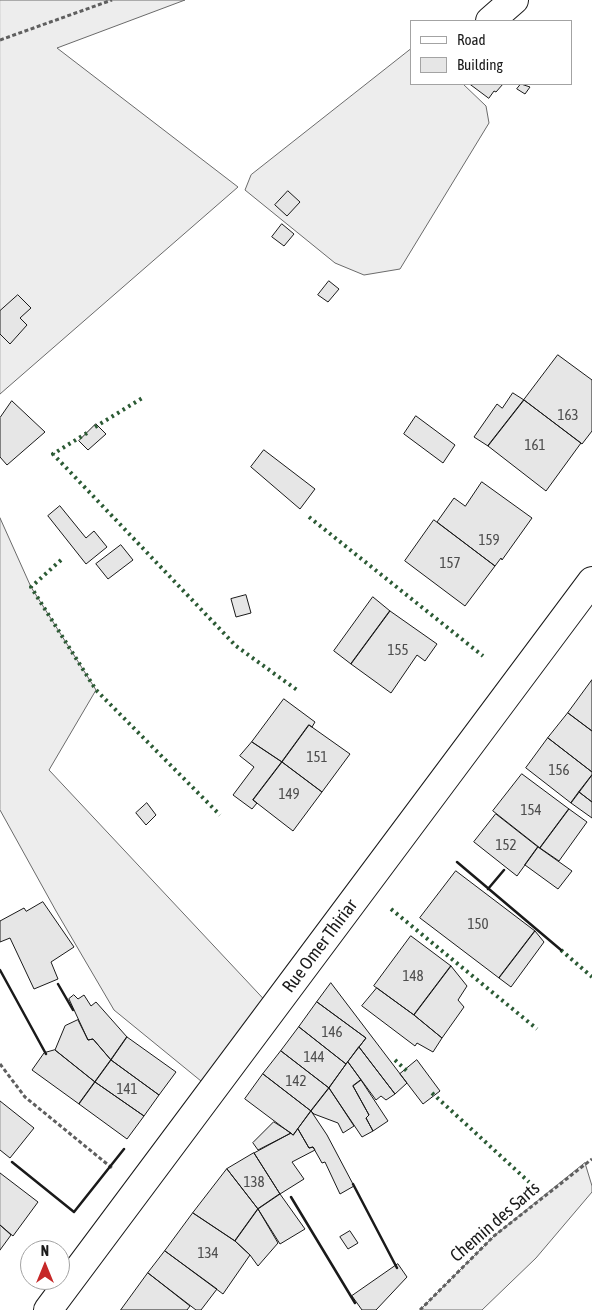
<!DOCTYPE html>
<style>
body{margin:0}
#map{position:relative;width:592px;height:1310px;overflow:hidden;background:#fff;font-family:"Asap Condensed",sans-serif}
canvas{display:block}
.legend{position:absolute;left:410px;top:20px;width:162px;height:65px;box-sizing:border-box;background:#fff;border:1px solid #a3a3a3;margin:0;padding:6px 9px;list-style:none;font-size:15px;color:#1a1a1a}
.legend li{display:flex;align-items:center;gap:10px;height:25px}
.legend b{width:25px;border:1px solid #a3a3a3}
.north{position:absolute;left:20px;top:1240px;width:50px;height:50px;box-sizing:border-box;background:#fff;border:1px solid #a3a3a3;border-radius:50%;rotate:0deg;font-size:14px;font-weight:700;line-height:20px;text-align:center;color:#1a1a1a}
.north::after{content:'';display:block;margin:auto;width:18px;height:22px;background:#c62828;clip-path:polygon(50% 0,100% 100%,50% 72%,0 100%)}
</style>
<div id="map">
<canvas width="592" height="1310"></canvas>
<ul class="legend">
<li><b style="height:6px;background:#fff"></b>Road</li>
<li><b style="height:14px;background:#e6e6e6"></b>Building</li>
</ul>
<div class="north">N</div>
</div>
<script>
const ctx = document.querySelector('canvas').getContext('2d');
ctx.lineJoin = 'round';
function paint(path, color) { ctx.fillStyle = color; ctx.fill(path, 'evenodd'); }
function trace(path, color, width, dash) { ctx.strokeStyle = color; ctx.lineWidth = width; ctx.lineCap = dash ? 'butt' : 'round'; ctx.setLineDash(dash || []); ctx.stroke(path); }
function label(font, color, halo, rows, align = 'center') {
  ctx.font = font + ' "Asap Condensed",sans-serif'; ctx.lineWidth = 4; ctx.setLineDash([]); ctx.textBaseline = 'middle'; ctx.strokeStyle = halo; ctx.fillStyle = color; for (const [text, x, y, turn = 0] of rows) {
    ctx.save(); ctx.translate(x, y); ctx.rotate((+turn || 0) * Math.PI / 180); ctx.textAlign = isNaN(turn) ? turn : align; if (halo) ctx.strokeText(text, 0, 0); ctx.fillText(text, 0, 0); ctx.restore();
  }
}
const built = new Path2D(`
 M 0,0 L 185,0 L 57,48 L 238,187 L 0,394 Z
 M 411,49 L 411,84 L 463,84 L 486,106 L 489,123 L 400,269 L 364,275 L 335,263 L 245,190 L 251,175 Z
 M 0,518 L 31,587 L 96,690 L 49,770 L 273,1009 L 212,1090 L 114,1010 L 56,911 L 0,810 Z
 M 585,1163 L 592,1186 L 592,1192 L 536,1258 L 482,1310 L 420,1310 L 494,1236 Z`);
paint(built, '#ededed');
trace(built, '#6a6a6a', 1);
const building = new Path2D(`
 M 470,84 L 503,84 L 496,92 L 494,91 L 489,98 Z
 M 521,84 L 530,87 L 525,94 L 517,89 Z
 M 288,191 L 300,202 L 287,216 L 275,205 Z
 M 282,224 L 294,234 L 284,246 L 272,237 Z
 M 329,281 L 339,289 L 328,302 L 318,295 Z
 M 18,295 L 31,308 L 20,318 L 27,325 L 10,344 L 0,334 L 0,311 Z
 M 558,355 L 592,380 L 592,431 L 582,444 L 524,400 Z
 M 513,393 L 524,400 L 488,446 L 474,437 L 497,404 L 502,408 Z
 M 524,400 L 581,443 L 546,491 L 488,446 Z
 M 12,401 L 45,432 L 7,465 L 0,457 L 0,418 Z
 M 416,416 L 455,445 L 443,463 L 404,434 Z
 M 96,424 L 106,434 L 88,450 L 79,441 Z
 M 264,450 L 315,489 L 300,509 L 251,467 Z
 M 482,482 L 532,518 L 502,560 L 501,558 L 495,566 L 437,522 L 454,498 L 465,506 Z
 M 60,506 L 86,538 L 94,531 L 107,547 L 86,564 L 48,516 Z
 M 434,520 L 495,566 L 465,606 L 405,561 Z
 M 121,545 L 133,560 L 108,579 L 96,564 Z
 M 246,595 L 251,613 L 236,617 L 231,599 Z
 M 373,597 L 390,611 L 351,664 L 334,651 Z
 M 390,611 L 437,644 L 425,661 L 417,655 L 391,693 L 351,664 Z
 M 592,680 L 592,731 L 568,713 Z
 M 284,699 L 315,722 L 312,727 L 309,725 L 282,762 L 252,742 Z
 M 568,713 L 592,731 L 592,772 L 548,738 Z
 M 309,725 L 350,754 L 322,792 L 282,762 Z
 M 548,738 L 592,772 L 592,775 L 571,803 L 526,768 Z
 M 252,742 L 282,762 L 253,800 L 257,803 L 252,809 L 233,795 L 254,767 L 240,756 Z
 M 282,762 L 322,792 L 293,831 L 253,800 Z
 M 522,774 L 569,809 L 540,848 L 493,811 Z
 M 592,775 L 592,802 L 579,792 Z
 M 579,792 L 592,802 L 592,818 L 571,803 Z
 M 147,803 L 156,815 L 146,825 L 136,813 Z
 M 569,809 L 587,822 L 559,861 L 540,848 Z
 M 496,814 L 538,847 L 517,876 L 474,842 Z
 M 538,847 L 572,871 L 558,889 L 525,865 Z
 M 456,871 L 535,931 L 499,978 L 420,918 Z
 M 43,902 L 74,947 L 51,962 L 58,979 L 34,989 L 10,938 L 0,942 L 0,921 L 24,908 L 26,911 Z
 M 535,931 L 544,942 L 511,987 L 499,978 Z
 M 411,936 L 451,966 L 414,1015 L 374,986 Z
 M 451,966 L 467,986 L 458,1000 L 464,1007 L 442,1038 L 414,1015 Z
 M 331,983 L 407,1083 L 395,1094 L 359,1047 L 366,1038 L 317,1002 Z
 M 377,988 L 414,1015 L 442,1038 L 433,1052 L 417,1043 L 415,1046 L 362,1006 Z
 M 74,995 L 78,999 L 84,995 L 91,1006 L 96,1002 L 127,1037 L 111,1060 L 93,1039 L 88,1040 L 69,999 Z
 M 317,1002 L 366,1038 L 346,1064 L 299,1027 Z
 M 78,1020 L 88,1040 L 93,1039 L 111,1060 L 95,1082 L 55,1050 L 65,1026 Z
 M 299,1027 L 346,1064 L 329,1088 L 281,1051 Z
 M 127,1037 L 176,1072 L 159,1095 L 111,1060 Z
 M 359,1047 L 395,1094 L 386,1100 L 381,1096 L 376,1100 L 348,1062 Z
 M 55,1050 L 95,1082 L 79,1104 L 32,1070 L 44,1053 Z
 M 281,1051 L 329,1088 L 311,1111 L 263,1074 Z
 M 111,1060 L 159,1095 L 144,1116 L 95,1082 Z
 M 417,1060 L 440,1091 L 423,1104 L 400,1074 Z
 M 348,1062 L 361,1080 L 353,1086 L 369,1115 L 366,1118 L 373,1131 L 362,1137 L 329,1088 Z
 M 263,1074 L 311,1111 L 293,1135 L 245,1099 Z
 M 361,1080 L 388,1121 L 373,1131 L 366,1118 L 369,1115 L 353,1086 Z
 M 95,1082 L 144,1116 L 127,1139 L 79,1104 Z
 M 329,1088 L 354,1126 L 343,1133 L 338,1123 L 314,1114 L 311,1111 Z
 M 0,1101 L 34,1128 L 10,1158 L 0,1150 Z
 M 311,1111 L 327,1135 L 354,1186 L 340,1194 L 325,1162 L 322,1163 L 313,1147 L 309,1148 L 298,1129 Z
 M 274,1122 L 291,1133 L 258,1150 L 253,1143 Z
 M 298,1129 L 309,1148 L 313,1147 L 315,1150 L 292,1162 L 304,1179 L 280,1194 L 254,1153 L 291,1133 L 293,1135 Z
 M 254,1153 L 280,1194 L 258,1209 L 227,1169 Z
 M 227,1169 L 258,1209 L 235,1241 L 193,1213 Z
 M 0,1173 L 38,1202 L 13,1236 L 0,1225 Z
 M 280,1194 L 305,1229 L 280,1244 L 258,1209 Z
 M 258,1209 L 278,1243 L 258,1266 L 250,1255 L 235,1241 Z
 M 193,1213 L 235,1241 L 250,1255 L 223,1294 L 165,1251 Z
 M 0,1225 L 11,1235 L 0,1250 Z
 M 350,1231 L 358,1243 L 348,1249 L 340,1237 Z
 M 165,1251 L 217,1289 L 201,1310 L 196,1310 L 148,1273 Z
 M 398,1264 L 407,1277 L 376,1310 L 362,1310 L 352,1296 Z
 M 148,1273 L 190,1306 L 187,1310 L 121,1310 Z`);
paint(building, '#e6e6e6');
trace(building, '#1a1a1a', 1);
const minor = new Path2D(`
 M 490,21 L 514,0
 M 48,1310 L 592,581`);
trace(minor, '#1a1a1a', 30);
trace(new Path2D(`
 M 0,40 L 112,0
 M 0,1064 L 25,1097 L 112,1168
 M 420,1310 L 494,1236 L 592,1159`), '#5f5f5f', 3, [4, 2.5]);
trace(minor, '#fff', 28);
trace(new Path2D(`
 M 95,427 L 144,397
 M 87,433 L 53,454 L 236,646 L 297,690
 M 309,517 L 483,656
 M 61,560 L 31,587 L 96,690 L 220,815
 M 391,909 L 537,1029
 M 561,950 L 592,977
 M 395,1060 L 408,1072
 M 432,1093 L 529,1182`), '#2b5a34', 4, [2.5, 4]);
trace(new Path2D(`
 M 457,862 L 561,950
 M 488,889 L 504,870
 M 0,970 L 46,1054
 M 58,984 L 73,1010
 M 12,1162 L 74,1212 L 124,1149
 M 353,1184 L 397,1268
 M 291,1197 L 355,1303`), '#1a1a1a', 2.5);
label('15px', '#4d4d4d', null, [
 ["163",568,415],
 ["161",535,445],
 ["159",489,540],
 ["157",450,563],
 ["155",398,650],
 ["151",317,757],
 ["156",559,770],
 ["149",289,794],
 ["154",531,810],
 ["152",506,845],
 ["150",478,924],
 ["148",413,976],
 ["146",332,1032],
 ["144",314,1057],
 ["142",296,1081],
 ["141",127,1089],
 ["138",254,1182],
 ["134",208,1253]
]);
label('18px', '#1a1a1a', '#fff', [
 ["Rue Omer Thiriar",320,946,-53],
 ["Chemin des Sarts",495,1222,-41]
]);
</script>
